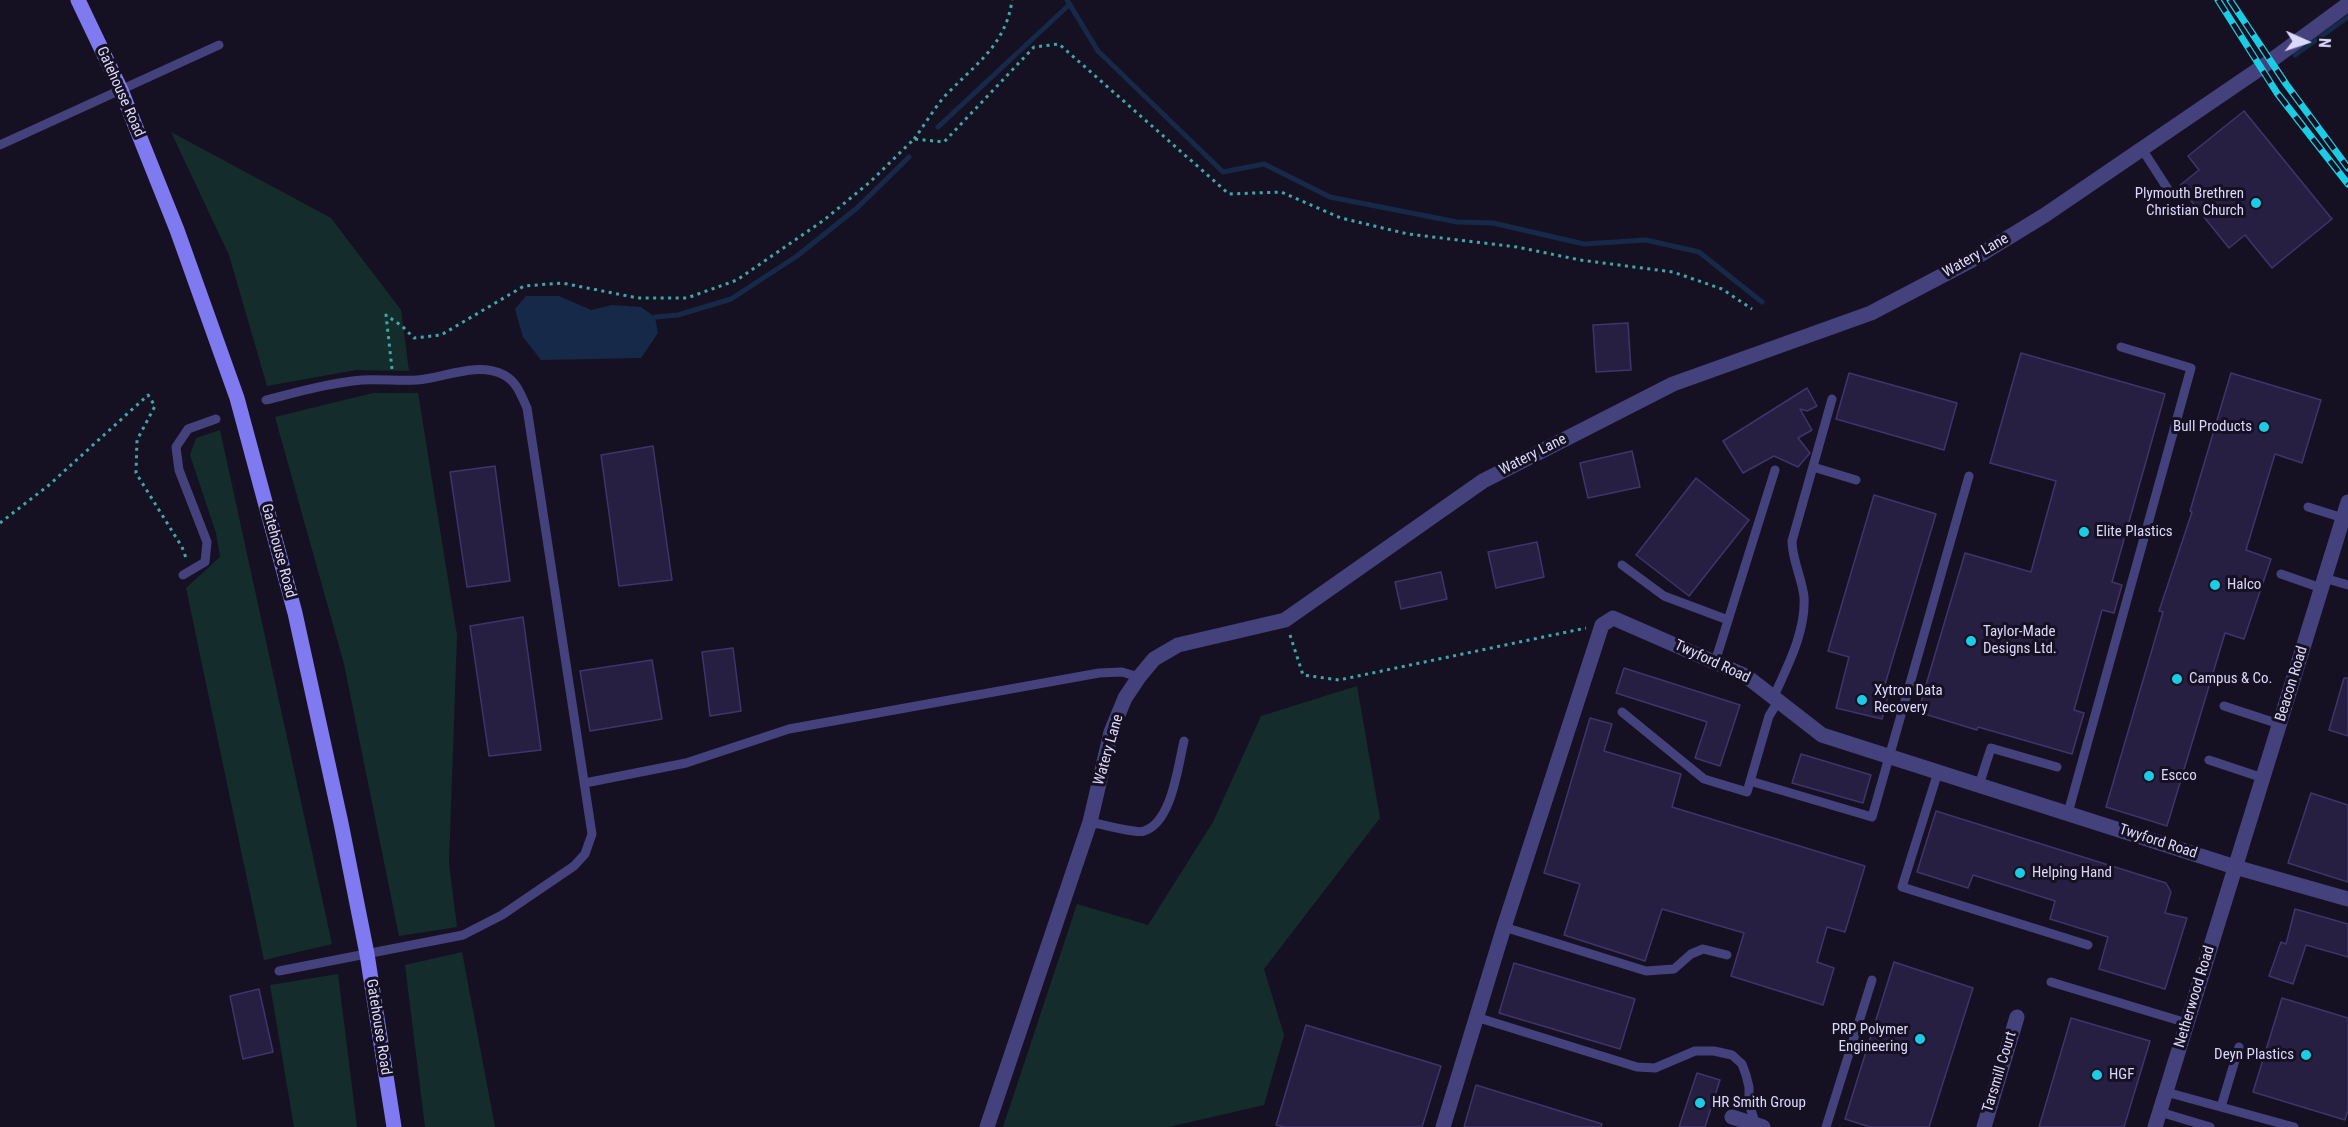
<!DOCTYPE html>
<style>
body{margin:0}
#map{position:relative;width:2348px;height:1127px;overflow:hidden;background:#151123;font-family:"Roboto Condensed",sans-serif}
canvas{display:block}
.north{position:absolute;left:2276px;top:12px;width:60px;height:60px;-webkit-text-stroke:4px #151123;paint-order:stroke;rotate:93deg;font-size:16px;font-weight:700;line-height:24px;text-align:center;color:#dcd8fa}
.north::after{content:'';display:block;margin:auto;width:21px;height:27px;background:#dcd8fa;clip-path:polygon(50% 0,100% 100%,50% 72%,0 100%)}
</style>
<div id="map">
<canvas width="2348" height="1127"></canvas>
<div class="north">N</div>
</div>
<script>
const ctx = document.querySelector('canvas').getContext('2d');
ctx.lineJoin = 'round';
function paint(path, color) { ctx.fillStyle = color; ctx.fill(path, 'evenodd'); }
function trace(path, color, width, dash) { ctx.strokeStyle = color; ctx.lineWidth = width; ctx.lineCap = dash ? 'butt' : 'round'; ctx.setLineDash(dash || []); ctx.stroke(path); }
function label(font, color, halo, rows, align = 'center') {
  ctx.font = font + ' "Roboto Condensed",sans-serif'; ctx.lineWidth = 6; ctx.setLineDash([]); ctx.textBaseline = 'middle'; ctx.strokeStyle = halo; ctx.fillStyle = color; for (const [text, x, y, turn = 0] of rows) {
    ctx.save(); ctx.translate(x, y); ctx.rotate((+turn || 0) * Math.PI / 180); ctx.textAlign = isNaN(turn) ? turn : align; if (halo) ctx.strokeText(text, 0, 0); ctx.fillText(text, 0, 0); ctx.restore();
  }
}
paint(new Path2D(`
 M 171,132 L 331,218 L 401,310 L 409,371 L 356,370 L 267,386 L 229,255 Z
 M 373,393 L 418,393 L 457,635 L 449,864 L 457,927 L 399,936 L 344,664 L 275,417 Z
 M 220,430 L 332,944 L 264,960 L 186,588 L 220,557 L 216,533 L 190,455 L 196,438 Z
 M 1357,686 L 1380,818 L 1264,969 L 1284,1035 L 1264,1105 L 1169,1127 L 1003,1127 L 1077,904 L 1148,925 L 1213,822 L 1261,716 Z
 M 462,952 L 495,1127 L 425,1127 L 405,965 Z
 M 338,974 L 357,1127 L 294,1127 L 270,985 Z`), '#152c2c');
paint(new Path2D(`
 M 526,296 L 559,296 L 591,310 L 612,305 L 641,307 L 655,317 L 658,333 L 641,358 L 541,360 L 523,337 L 515,309 Z`), '#162948');
trace(new Path2D(`
 M 1067,0 L 1098,51 L 1223,172 L 1264,164 L 1330,197 L 1457,222 L 1493,223 L 1584,244 L 1646,240 L 1699,252 L 1762,302
 M 2295,55 L 2348,17
 M 938,127 L 1070,4
 M 655,317 L 678,315 L 731,299 L 797,256 L 857,208 L 909,157`), '#162948', 5);
const building = new Path2D(`
 M 2244,111 L 2332,219 L 2272,268 L 2245,235 L 2229,248 L 2179,186 L 2199,170 L 2188,156 Z
 M 1628,323 L 1631,370 L 1596,372 L 1593,325 Z
 M 2021,353 L 2165,394 L 2112,582 L 2122,585 L 2114,613 L 2102,610 L 2074,710 L 2084,713 L 2072,754 L 1978,727 L 1977,730 L 1918,712 L 1965,553 L 2031,572 L 2056,481 L 1990,463 Z
 M 1849,373 L 1957,403 L 1944,450 L 1836,419 Z
 M 2231,373 L 2321,400 L 2302,463 L 2275,454 L 2246,550 L 2271,559 L 2244,639 L 2225,633 L 2167,826 L 2106,807 L 2163,612 L 2159,611 L 2192,512 L 2190,511 Z
 M 1807,388 L 1817,406 L 1807,411 L 1800,409 L 1812,430 L 1798,438 L 1810,453 L 1798,467 L 1774,456 L 1743,473 L 1723,441 Z
 M 653,446 L 672,580 L 619,586 L 601,455 Z
 M 1632,451 L 1640,487 L 1588,498 L 1580,463 Z
 M 495,466 L 510,581 L 467,587 L 450,472 Z
 M 1696,478 L 1749,520 L 1689,596 L 1636,555 Z
 M 1874,495 L 1936,514 L 1883,691 L 1889,692 L 1882,719 L 1836,708 L 1849,657 L 1828,651 Z
 M 1537,542 L 1544,577 L 1496,588 L 1488,552 Z
 M 1441,572 L 1447,599 L 1401,609 L 1395,582 Z
 M 523,617 L 541,750 L 489,756 L 470,626 Z
 M 733,648 L 741,711 L 710,716 L 702,652 Z
 M 652,660 L 662,719 L 590,731 L 580,671 Z
 M 1624,668 L 1740,705 L 1720,766 L 1695,758 L 1707,722 L 1616,693 Z
 M 2344,678 L 2348,678 L 2348,736 L 2329,730 Z
 M 1590,718 L 1612,724 L 1604,751 L 1681,774 L 1672,807 L 1865,866 L 1845,932 L 1827,927 L 1817,962 L 1834,968 L 1823,1005 L 1731,976 L 1744,933 L 1662,909 L 1645,961 L 1564,935 L 1580,884 L 1544,873 Z
 M 1801,754 L 1871,775 L 1863,803 L 1792,783 Z
 M 2311,793 L 2348,805 L 2348,882 L 2288,863 Z
 M 1936,811 L 2166,883 L 2171,892 L 2165,913 L 2187,918 L 2165,989 L 2099,969 L 2108,937 L 2050,919 L 2055,901 L 1973,875 L 1968,888 L 1917,872 Z
 M 2295,909 L 2348,924 L 2348,957 L 2306,945 L 2293,984 L 2269,976 L 2281,942 L 2286,944 Z
 M 1894,962 L 1973,988 L 1929,1127 L 1870,1127 L 1845,1119 Z
 M 1514,963 L 1635,999 L 1620,1049 L 1499,1013 Z
 M 259,989 L 273,1052 L 243,1059 L 230,996 Z
 M 2282,998 L 2348,1018 L 2348,1110 L 2345,1120 L 2253,1092 Z
 M 2071,1018 L 2150,1041 L 2124,1127 L 2039,1127 Z
 M 1306,1025 L 1441,1066 L 1422,1127 L 1284,1127 L 1276,1125 Z
 M 1697,1073 L 1720,1080 L 1705,1127 L 1679,1127 Z
 M 1476,1085 L 1602,1124 L 1601,1127 L 1464,1127 Z`);
paint(building, '#271f42');
trace(building, '#40346b', 1.5);
trace(new Path2D(`
 M 914,139 C 924,126 933,110 944,97 C 973,66 1006,46 1012,0
 M 392,369 L 386,315 L 402,326 L 414,338 L 441,335 L 524,286 L 562,283 L 638,298 L 687,298 L 737,280 L 824,220 L 870,182 L 914,139 L 944,142 L 1034,47 L 1059,44 L 1229,194 L 1281,192 L 1341,218 L 1408,234 L 1517,247 L 1580,260 L 1673,272 L 1722,289 L 1752,309
 M 0,523 L 49,485 L 148,395 L 155,406 L 137,440 L 136,473 L 182,547 L 186,558
 M 1290,635 L 1303,675 L 1339,680 L 1586,628`), '#3da9a5', 3, [3, 4.5]);
trace(new Path2D(`
 M 0,145 L 219,45
 M 2142,149 L 2171,194
 M 266,400 C 298,392 329,383 362,380 C 380,379 399,381 417,380 C 444,378 477,361 504,375 C 517,382 521,395 527,408 L 592,834 L 585,854 L 574,866 L 502,915 L 463,935 L 279,971
 M 1813,467 L 1856,480
 M 2308,507 L 2343,518
 M 1622,565 L 1664,596 L 1728,620
 M 2281,574 L 2321,588
 M 183,575 L 205,562 L 207,542 L 179,470 L 176,447 L 188,429 L 216,419
 M 2324,578 L 2348,585
 M 1715,662 L 1775,470
 M 1774,696 C 1788,665 1806,631 1804,597 C 1802,578 1792,560 1792,541 L 1832,399
 M 2224,706 L 2279,724
 M 1622,712 L 1704,779 L 1747,792 L 1769,716 L 1779,700
 M 2209,760 L 2263,778
 M 1938,772 L 1902,887 L 2088,945
 M 1750,781 L 1872,817 L 1969,476
 M 585,783 L 686,763 L 789,729 L 1099,673 L 1122,672 L 1139,677
 M 1979,785 L 1991,748 L 2057,767
 M 2068,813 L 2191,368 L 2121,347
 M 1090,822 C 1100,824 1137,834 1144,831 C 1172,823 1178,765 1184,741
 M 1504,927 L 1646,971 L 1674,969 L 1691,954 L 1703,949 L 1727,955
 M 2051,982 L 2187,1023
 M 1476,1017 L 1637,1067 L 1655,1068 L 1695,1051 L 1714,1051 L 1732,1055 L 1742,1064 L 1746,1075 L 1749,1087 L 1749,1104 L 1756,1125
 M 2166,1092 L 2294,1127
 M 2221,1107 L 2239,1047
 M 2160,1112 L 2210,1127
 M 1826,1127 L 1872,980`), '#45417d', 9);
trace(new Path2D(`
 M 1732,1117 L 1763,1127
 M 987,1127 L 1090,822 L 1111,732 L 1125,698 L 1139,677 L 1154,659 L 1178,645 L 1285,620 L 1483,481 L 1673,384 L 1871,313 L 1970,261 L 2045,215 L 2265,65 L 2348,4
 M 1443,1127 L 1504,927 L 1602,625 L 1613,618 L 1746,676 L 1822,735 L 2235,867 L 2348,899
 M 1984,1127 L 2017,1017
 M 2155,1127 L 2348,502`), '#45417d', 15);
trace(new Path2D(`
 M 78,0 L 121,90 L 177,230 L 237,398 L 295,613 L 341,823 L 367,954 L 394,1127`), '#7f7af0', 15);
const rail = new Path2D(`
 M 2218,0 L 2277,93 L 2348,184
 M 2230,0 L 2286,84 L 2348,168`);
trace(rail, '#1acce4', 7);
trace(rail, '#151123', 4.5, [14]);
for (const [x, y, r, color] of [
 [2256,203,6,"#1acce4"],
 [2264,427,6,"#1acce4"],
 [2084,532,6,"#1acce4"],
 [2215,585,6,"#1acce4"],
 [1971,641,6,"#1acce4"],
 [2177,679,6,"#1acce4"],
 [1862,700,6,"#1acce4"],
 [2149,776,6,"#1acce4"],
 [2020,873,6,"#1acce4"],
 [1920,1039,6,"#1acce4"],
 [2306,1055,6,"#1acce4"],
 [2097,1075,6,"#1acce4"],
 [1700,1103,6,"#1acce4"]
]) { const dot = new Path2D(); dot.arc(x, y, r, 0, 2 * Math.PI); ctx.fillStyle = color; ctx.fill(dot); trace(dot, '#151123', 2); }
label('15px', '#dcd8fa', '#151123', [
 ["Gatehouse Road",120,92,66],
 ["Watery Lane",1976,256,-30],
 ["Watery Lane",1533,455,-27],
 ["Gatehouse Road",278,551,75],
 ["Twyford Road",1712,662,25],
 ["Beacon Road",2292,684,-73],
 ["Watery Lane",1109,750,-74],
 ["Twyford Road",2158,842,18],
 ["Netherwood Road",2195,997,-73],
 ["Gatehouse Road",378,1027,81],
 ["Tarsmill Court",2000,1072,-73]
]);
label('15px', '#dcd8fa', '#151123', [
 ["Plymouth Brethren",2244,194,"right"],
 ["Christian Church",2244,211,"right"],
 ["Bull Products",2252,427,"right"],
 ["Elite Plastics",2096,532],
 ["Halco",2227,585],
 ["Taylor-Made",1983,632],
 ["Designs Ltd.",1983,649],
 ["Campus & Co.",2189,679],
 ["Xytron Data",1874,691],
 ["Recovery",1874,708],
 ["Escco",2161,776],
 ["Helping Hand",2032,873],
 ["PRP Polymer",1908,1030,"right"],
 ["Engineering",1908,1047,"right"],
 ["Deyn Plastics",2294,1055,"right"],
 ["HGF",2109,1075],
 ["HR Smith Group",1712,1103]
], 'left');
</script>
